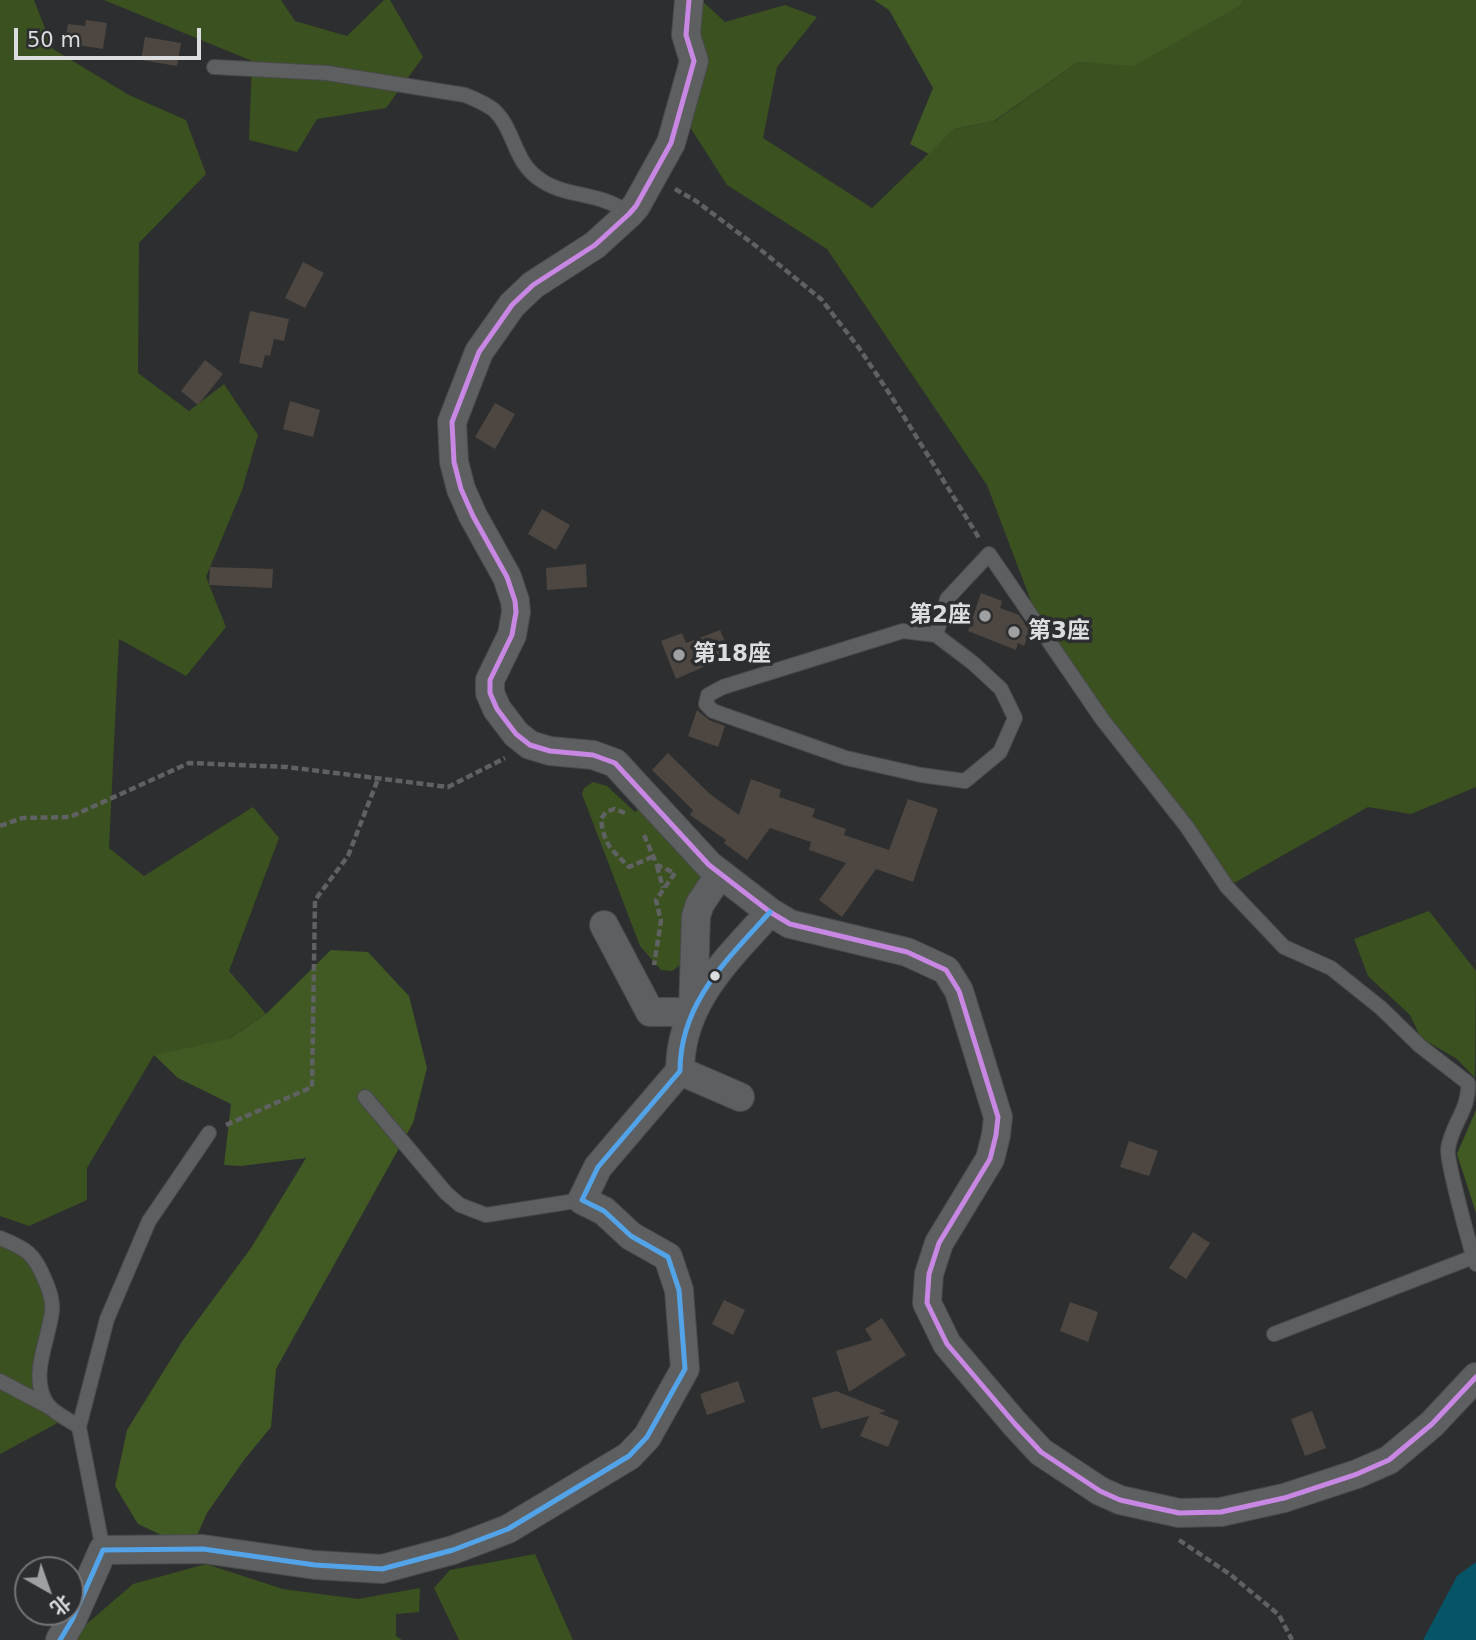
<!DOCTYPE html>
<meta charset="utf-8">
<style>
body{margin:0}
#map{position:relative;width:1476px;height:1640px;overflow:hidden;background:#2d2e2f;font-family:"DejaVu Sans","Noto Sans SC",sans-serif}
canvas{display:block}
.north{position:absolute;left:14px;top:1556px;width:70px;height:70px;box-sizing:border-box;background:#2c2e30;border:2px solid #727476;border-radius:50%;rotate:140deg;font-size:19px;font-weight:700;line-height:28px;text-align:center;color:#dcdddf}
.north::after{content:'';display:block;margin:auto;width:24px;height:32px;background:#9fa0a1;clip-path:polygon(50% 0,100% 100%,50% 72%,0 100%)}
.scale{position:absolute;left:14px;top:28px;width:187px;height:32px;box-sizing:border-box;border:4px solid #dcdddf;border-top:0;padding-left:9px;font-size:21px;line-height:24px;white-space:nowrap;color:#dcdddf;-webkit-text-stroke:5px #2c2e30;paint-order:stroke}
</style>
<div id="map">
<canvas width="1476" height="1640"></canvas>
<div class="north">北</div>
<div class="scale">50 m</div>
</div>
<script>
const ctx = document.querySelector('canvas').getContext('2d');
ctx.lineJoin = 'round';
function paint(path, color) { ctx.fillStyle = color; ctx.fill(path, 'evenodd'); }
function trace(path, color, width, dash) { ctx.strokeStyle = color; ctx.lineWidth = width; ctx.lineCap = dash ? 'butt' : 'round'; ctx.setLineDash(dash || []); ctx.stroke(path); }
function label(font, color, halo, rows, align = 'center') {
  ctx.font = font + ' "DejaVu Sans","Noto Sans SC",sans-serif'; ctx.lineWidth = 7; ctx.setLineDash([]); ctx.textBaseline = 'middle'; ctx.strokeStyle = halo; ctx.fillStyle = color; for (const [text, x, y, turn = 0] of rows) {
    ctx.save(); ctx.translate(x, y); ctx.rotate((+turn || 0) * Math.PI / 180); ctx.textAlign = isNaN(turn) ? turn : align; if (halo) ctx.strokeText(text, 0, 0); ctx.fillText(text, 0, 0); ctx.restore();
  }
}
paint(new Path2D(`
 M 0,0 L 34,0 L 53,49 L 129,95 L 186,120 L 206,174 L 139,243 L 138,373 L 189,411 L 224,384 L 258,435 L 242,490 L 206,577 L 226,627 L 186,676 L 119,639 L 109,848 L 144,876 L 253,807 L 279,838 L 229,971 L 266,1014 L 215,1048 L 154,1055 L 87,1168 L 87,1200 L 29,1226 L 0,1216 Z
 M 104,0 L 281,0 L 295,21 L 347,36 L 384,0 L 390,0 L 423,57 L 386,108 L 317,119 L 297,152 L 249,140 L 252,61 Z
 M 701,0 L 725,22 L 785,5 L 817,17 L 777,67 L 763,138 L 872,208 L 954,129 L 995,121 L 1078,62 L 1134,65 L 1240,6 L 1243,0 L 1476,0 L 1476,787 L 1411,814 L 1368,807 L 1227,887 L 1043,633 L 987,485 L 827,249 L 727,185 L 686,121 Z
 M 593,782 L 607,786 L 635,812 L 642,807 L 700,872 L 702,878 L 680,965 L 672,971 L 661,970 L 640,946 L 582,794 L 584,788 Z
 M 1429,911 L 1476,971 L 1475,1078 L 1457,1059 L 1421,1038 L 1410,1015 L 1368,976 L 1354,939 Z
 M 0,1241 L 25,1251 L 49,1291 L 39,1386 L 67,1418 L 0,1454 Z
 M 535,1554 L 573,1640 L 459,1640 L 434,1588 L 450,1570 Z
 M 206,1564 L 283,1589 L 358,1599 L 420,1588 L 419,1612 L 396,1614 L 396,1636 L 402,1640 L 68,1640 L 133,1584 Z`), '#3b511f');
paint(new Path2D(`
 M 874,0 L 1243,0 L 1240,6 L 1134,66 L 1078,62 L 994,121 L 954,129 L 929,154 L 910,144 L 933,88 L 889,10 Z
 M 331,950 L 368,952 L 409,996 L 427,1068 L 413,1123 L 276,1369 L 271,1427 L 244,1460 L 207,1513 L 191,1549 L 138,1524 L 115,1486 L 127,1430 L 183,1340 L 251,1248 L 306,1158 L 241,1166 L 224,1165 L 231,1104 L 178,1078 L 154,1055 L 229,1039 L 266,1014 Z
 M 1476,1110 L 1476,1213 L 1457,1154 Z`), '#415a23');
paint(new Path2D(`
 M 1476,1562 L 1476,1640 L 1423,1640 L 1457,1576 Z`), '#065467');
paint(new Path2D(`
 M 86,20 L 107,23 L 103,49 L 65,43 L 68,24 L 85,26 Z
 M 145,37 L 181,43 L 177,66 L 141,60 Z
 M 303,262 L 324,273 L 305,308 L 285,298 Z
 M 250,311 L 289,319 L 284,341 L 274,339 L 270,356 L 265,355 L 262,368 L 239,363 Z
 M 205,360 L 223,374 L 198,405 L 181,391 Z
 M 290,401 L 320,410 L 313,437 L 283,429 Z
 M 495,403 L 515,414 L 495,449 L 475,437 Z
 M 542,509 L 570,525 L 556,550 L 528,534 Z
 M 586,564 L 587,587 L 547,590 L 546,568 Z
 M 210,567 L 273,569 L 272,588 L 209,585 Z
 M 981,593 L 1002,601 L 1000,608 L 1019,615 L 1030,631 L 1024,646 L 1018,643 L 1016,650 L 968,631 Z
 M 720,630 L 731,655 L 676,679 L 661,641 L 682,633 L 686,643 Z
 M 697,710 L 709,720 L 725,726 L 718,747 L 688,736 Z
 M 668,753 L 710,794 L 739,815 L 751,779 L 781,790 L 779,797 L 815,809 L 812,817 L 846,829 L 844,835 L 889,850 L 908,799 L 938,809 L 913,882 L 876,869 L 842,917 L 819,900 L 846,863 L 809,850 L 811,842 L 770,828 L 747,860 L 724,843 L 726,840 L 690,815 L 693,810 L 652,770 Z
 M 1129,1141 L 1158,1151 L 1149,1176 L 1120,1167 Z
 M 1193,1232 L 1210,1243 L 1186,1279 L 1169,1268 Z
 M 724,1300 L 745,1310 L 733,1335 L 712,1324 Z
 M 1070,1302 L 1098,1312 L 1088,1342 L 1060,1331 Z
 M 882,1318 L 906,1355 L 849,1392 L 836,1351 L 872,1340 L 865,1329 Z
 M 738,1381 L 745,1402 L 707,1415 L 700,1394 Z
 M 836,1391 L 886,1411 L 879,1413 L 899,1421 L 888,1447 L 860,1436 L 869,1416 L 821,1429 L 812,1398 Z
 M 1312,1411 L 1326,1448 L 1305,1456 L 1291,1419 Z`), '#4e4741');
const service = new Path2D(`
 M 214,67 L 327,73 L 465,95 C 475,99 485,103 494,110 C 515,130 513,160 538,178 C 565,199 600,190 629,214
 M 903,631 L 936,635 L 973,663 L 1001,689 L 1015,718 L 1000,752 L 965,781 L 921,775 L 846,758 L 713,711 L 706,704 L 708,695 L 723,687 Z
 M 936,635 L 947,599 L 989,554 L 1102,719 L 1187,827 L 1227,887 L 1284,947 L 1331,968 L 1381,1008 L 1420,1046 L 1468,1083 C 1470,1109 1451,1125 1448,1149 C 1446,1159 1471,1251 1476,1264
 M 365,1097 L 446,1193 L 460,1205 L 486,1215 L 582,1200
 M 0,1238 C 27,1249 34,1253 45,1280 C 49,1289 53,1301 52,1311 C 49,1340 28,1378 48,1405 C 55,1414 70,1420 79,1427
 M 1274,1334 L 1473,1257
 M 0,1381 L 49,1407
 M 103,1550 L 79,1427 L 107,1319 L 149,1221 L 209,1133`);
const minor = new Path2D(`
 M 689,0 L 686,35 L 694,61 L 671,143 L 636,206 L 629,214 L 595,245 L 533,285 L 512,305 L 479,352 L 452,422 L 454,462 L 461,489 L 473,516 L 507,577 L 515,601 L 516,612 L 512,635 L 490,680 L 490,693 L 497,709 L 516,734 L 530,745 L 550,751 L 593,755 L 615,763 L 709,865 L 770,912 L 790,924 L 907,952 L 946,970 L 959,991 L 998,1117 L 996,1135 L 990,1159 L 939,1243 L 929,1274 L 927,1303 L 947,1344 L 1015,1424 L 1041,1452 L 1100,1491 L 1120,1500 L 1179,1513 L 1221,1512 L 1284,1498 L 1357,1474 L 1389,1460 L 1432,1424 L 1476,1377
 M 604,925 L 650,1012 L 693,1012 L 696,916 L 700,904 L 720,874
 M 680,1071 L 740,1097
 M 60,1640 L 72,1620 L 103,1550 L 203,1549 L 315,1565 L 382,1569 L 453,1550 L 508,1529 L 629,1456 L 647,1437 L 685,1369 L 679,1290 L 668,1257 L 631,1236 L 604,1211 L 582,1200 L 598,1167 L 680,1071 C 680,1002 728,959 770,912`);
trace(service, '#494a4c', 16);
trace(minor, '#494a4c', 30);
trace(new Path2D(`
 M 675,189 L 696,201 L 756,246 L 821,299 L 859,348 L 893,399 L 979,538
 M 625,813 L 614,809 L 606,812 L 601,819 C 604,845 611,849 629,867 L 652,857
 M 0,826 L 22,818 L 70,817 L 189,763 L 287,767 L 448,787 L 505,758
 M 644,835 L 657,865 L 675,873 L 656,900 L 661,921 L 654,965
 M 657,866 L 663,888
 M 226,1125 L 312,1087 L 315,900 L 348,856 L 378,779
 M 1179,1540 L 1231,1575 L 1279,1615 L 1292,1640`), '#606162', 4.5, [7, 3.5]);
trace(service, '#5e5f60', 14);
trace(minor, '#5e5f60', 28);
trace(new Path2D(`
 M 689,0 L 686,35 L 694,61 L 671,143 L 636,206 L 629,214 L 595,245 L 533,285 L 512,305 L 479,352 L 452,422 L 454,462 L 461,489 L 473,516 L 507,577 L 515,601 L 516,612 L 512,635 L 490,680 L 490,693 L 497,709 L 516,734 L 530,745 L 550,751 L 593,755 L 615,763 L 709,865 L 770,912 L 790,924 L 907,952 L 946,970 L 959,991 L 998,1117 L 996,1135 L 990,1159 L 939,1243 L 929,1274 L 927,1303 L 947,1344 L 1015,1424 L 1041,1452 L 1100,1491 L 1120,1500 L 1179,1513 L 1221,1512 L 1284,1498 L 1357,1474 L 1389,1460 L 1432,1424 L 1476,1377`), '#c787e3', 5);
trace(new Path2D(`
 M 60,1640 L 72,1620 L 103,1550 L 203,1549 L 315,1565 L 382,1569 L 453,1550 L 508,1529 L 629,1456 L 647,1437 L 685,1369 L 679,1290 L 668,1257 L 631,1236 L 604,1211 L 582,1200 L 598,1167 L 680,1071 C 680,1002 728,959 770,912`), '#53a3e8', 5);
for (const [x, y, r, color] of [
 [985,616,7,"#9fa0a1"],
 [1014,632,7,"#9fa0a1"],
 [679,655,7,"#9fa0a1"],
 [715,976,6,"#dcdddf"]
]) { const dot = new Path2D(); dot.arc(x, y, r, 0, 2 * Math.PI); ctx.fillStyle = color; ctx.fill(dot); trace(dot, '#2c2e30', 2.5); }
label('bold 23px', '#dcdddf', '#2c2e30', [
 ["第2座",971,616,"right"],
 ["第3座",1028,632],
 ["第18座",693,655]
], 'left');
</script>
